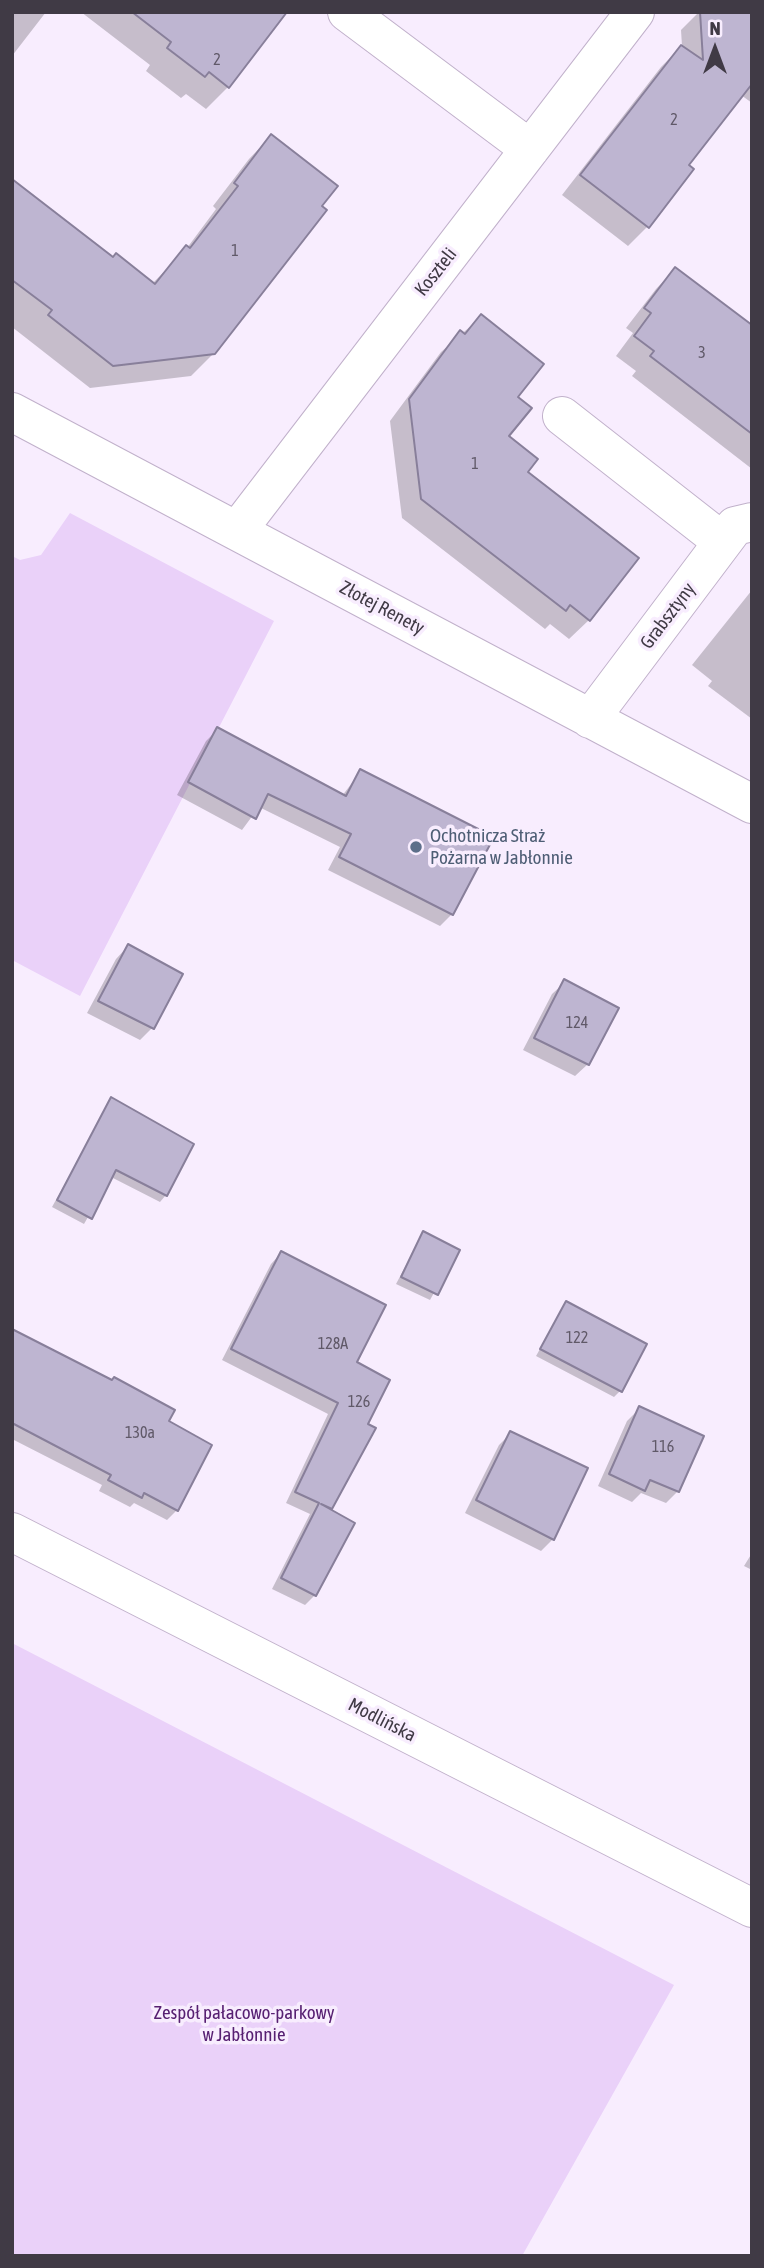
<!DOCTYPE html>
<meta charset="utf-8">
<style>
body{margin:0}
#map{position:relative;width:764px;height:2268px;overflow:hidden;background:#f8edfe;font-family:"Asap Condensed",sans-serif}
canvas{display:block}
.frame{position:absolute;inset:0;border:14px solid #403a45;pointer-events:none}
.north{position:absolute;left:680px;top:14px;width:70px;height:70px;-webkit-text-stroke:5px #f8edfe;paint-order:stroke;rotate:0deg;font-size:19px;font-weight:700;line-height:28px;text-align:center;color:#403a45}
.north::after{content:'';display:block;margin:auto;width:24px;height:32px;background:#403a45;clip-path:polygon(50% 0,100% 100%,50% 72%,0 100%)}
</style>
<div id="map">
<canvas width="764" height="2268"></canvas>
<div class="frame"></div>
<div class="north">N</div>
</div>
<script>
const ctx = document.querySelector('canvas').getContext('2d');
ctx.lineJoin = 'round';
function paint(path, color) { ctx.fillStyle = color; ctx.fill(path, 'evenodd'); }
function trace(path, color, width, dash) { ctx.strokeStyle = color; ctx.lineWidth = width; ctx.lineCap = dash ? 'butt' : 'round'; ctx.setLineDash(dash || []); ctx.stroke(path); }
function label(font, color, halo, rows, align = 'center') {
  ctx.font = font + ' "Asap Condensed",sans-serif'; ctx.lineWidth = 7; ctx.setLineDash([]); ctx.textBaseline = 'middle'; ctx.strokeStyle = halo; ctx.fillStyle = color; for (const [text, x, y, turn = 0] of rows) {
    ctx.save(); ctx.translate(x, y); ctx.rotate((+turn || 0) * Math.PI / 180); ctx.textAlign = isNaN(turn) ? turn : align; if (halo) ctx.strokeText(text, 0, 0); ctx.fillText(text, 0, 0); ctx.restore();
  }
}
paint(new Path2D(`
 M 70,513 L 274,621 L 80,996 L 12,960 L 12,556 L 20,560 L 41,555 Z
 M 12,1643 L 674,1985 L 522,2256 L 12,2256 Z`), '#ead1f9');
paint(new Path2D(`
 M 12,12 L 46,12 L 12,56 Z
 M 81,12 L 258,12 L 228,87 L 206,109 L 186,94 L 181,98 L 146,71 L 150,65 Z
 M 699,12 L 752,12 L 752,103 L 741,95 L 687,165 L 691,169 L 647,227 L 628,246 L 562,195 L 661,67 L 682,46 L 681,30 Z
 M 271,136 L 214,353 L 191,376 L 90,388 L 12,327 L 12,180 L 113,259 L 152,284 L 187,248 L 216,209 L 213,206 L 249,159 Z
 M 675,269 L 752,328 L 752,469 L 632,376 L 636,371 L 616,356 L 633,333 L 626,328 L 656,289 Z
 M 481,317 L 516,397 L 507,436 L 589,620 L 569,639 L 550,624 L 545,629 L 402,518 L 390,421 L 441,352 Z
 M 752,590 L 752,719 L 708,686 L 712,681 L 692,665 Z
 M 218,729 L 342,796 L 361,771 L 452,914 L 440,926 L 328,870 L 340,847 L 259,807 L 242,830 L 177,795 L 206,741 Z
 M 128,946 L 152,1028 L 140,1040 L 87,1013 L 116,959 Z
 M 565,982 L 588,1064 L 575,1076 L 523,1050 L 552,994 Z
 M 112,1099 L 166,1195 L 160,1202 L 111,1177 L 84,1224 L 52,1207 Z
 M 423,1233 L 457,1251 L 430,1300 L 396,1284 Z
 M 281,1253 L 365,1425 L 329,1510 L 315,1595 L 305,1605 L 272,1589 L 310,1514 L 286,1503 L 328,1414 L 222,1360 L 271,1264 Z
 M 566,1303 L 620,1391 L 614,1397 L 536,1356 Z
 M 12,1331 L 166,1422 L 177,1510 L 167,1520 L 134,1503 L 130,1507 L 99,1491 L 102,1485 L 12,1439 Z
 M 639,1409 L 678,1491 L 666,1503 L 641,1493 L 632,1502 L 598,1486 L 627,1421 Z
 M 511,1433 L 553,1539 L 541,1551 L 465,1513 L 499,1445 Z
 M 752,1553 L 752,1570 L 744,1566 Z`), '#0003');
const building = new Path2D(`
 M 132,12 L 287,12 L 229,88 L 209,72 L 205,77 L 167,48 L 171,42 Z
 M 700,12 L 752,12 L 752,84 L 689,165 L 694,169 L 649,228 L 580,175 L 681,45 L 703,60 Z
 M 271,134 L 338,186 L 322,206 L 327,210 L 215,354 L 113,366 L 48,315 L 52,310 L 12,280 L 12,179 L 113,257 L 116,253 L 155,284 L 186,245 L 190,248 L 238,186 L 234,183 Z
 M 675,267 L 752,325 L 752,434 L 650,356 L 654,351 L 634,336 L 651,313 L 644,308 Z
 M 481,314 L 544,364 L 518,397 L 532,408 L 509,436 L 538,459 L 528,472 L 639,558 L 590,621 L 570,605 L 566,611 L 421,499 L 409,399 L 460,330 L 465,334 Z
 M 217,727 L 346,796 L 360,769 L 494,837 L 453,915 L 339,857 L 351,834 L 268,794 L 256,819 L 188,782 Z
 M 128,944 L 183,974 L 154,1029 L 98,1001 Z
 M 564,979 L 619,1008 L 589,1065 L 534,1038 Z
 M 111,1097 L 194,1144 L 167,1196 L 116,1170 L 92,1219 L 57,1200 Z
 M 423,1231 L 460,1250 L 438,1295 L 401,1277 Z
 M 281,1251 L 386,1305 L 357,1362 L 390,1380 L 368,1424 L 376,1428 L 332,1509 L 321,1504 L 355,1523 L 316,1596 L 281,1578 L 319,1503 L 295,1492 L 338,1403 L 231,1349 Z
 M 566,1301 L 647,1344 L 622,1392 L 540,1349 Z
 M 12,1329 L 112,1380 L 114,1377 L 175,1410 L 169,1421 L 212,1445 L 178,1511 L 144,1493 L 142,1498 L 108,1480 L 111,1475 L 12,1423 Z
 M 639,1406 L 704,1436 L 679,1492 L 650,1480 L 645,1491 L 609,1474 Z
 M 510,1431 L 588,1468 L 554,1540 L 476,1500 Z`);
paint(building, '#beb5d1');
trace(building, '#887f9a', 2);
const minor = new Path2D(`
 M 347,12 L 530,149
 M 12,412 L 752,804
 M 562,416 L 723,542
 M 237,531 L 635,12
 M 590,719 L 735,526 L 752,522`);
const secondary = new Path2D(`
 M 12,1532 L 752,1908`);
trace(minor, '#c1b1cb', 40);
trace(secondary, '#c1b1cb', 40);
trace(minor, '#fff', 38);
trace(secondary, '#fff', 38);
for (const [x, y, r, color] of [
 [416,847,7,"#5c6f8a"]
]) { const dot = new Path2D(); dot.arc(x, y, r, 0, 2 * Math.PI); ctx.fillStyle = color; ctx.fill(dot); trace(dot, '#f8edfe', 2.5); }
label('16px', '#605968', null, [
 ["2",217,60],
 ["2",674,120],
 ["1",235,251],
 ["3",702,353],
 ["1",475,464],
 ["124",577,1023],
 ["122",577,1338],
 ["128A",333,1344],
 ["126",359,1402],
 ["130a",140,1433],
 ["116",663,1447]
]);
label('19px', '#403a45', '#f8edfe', [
 ["Koszteli",436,272,-52],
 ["Złotej Renety",382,608,28],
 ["Grabsztyny",668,616,-53],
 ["Modlińska",382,1720,27]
]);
label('19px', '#4e5e75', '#f8edfe', [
 ["Ochotnicza Straż",430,836],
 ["Pożarna w Jabłonnie",430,858]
], 'left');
label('19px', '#572072', '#f8edfe', [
 ["Zespół pałacowo-parkowy",244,2013],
 ["w Jabłonnie",244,2035]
]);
</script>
